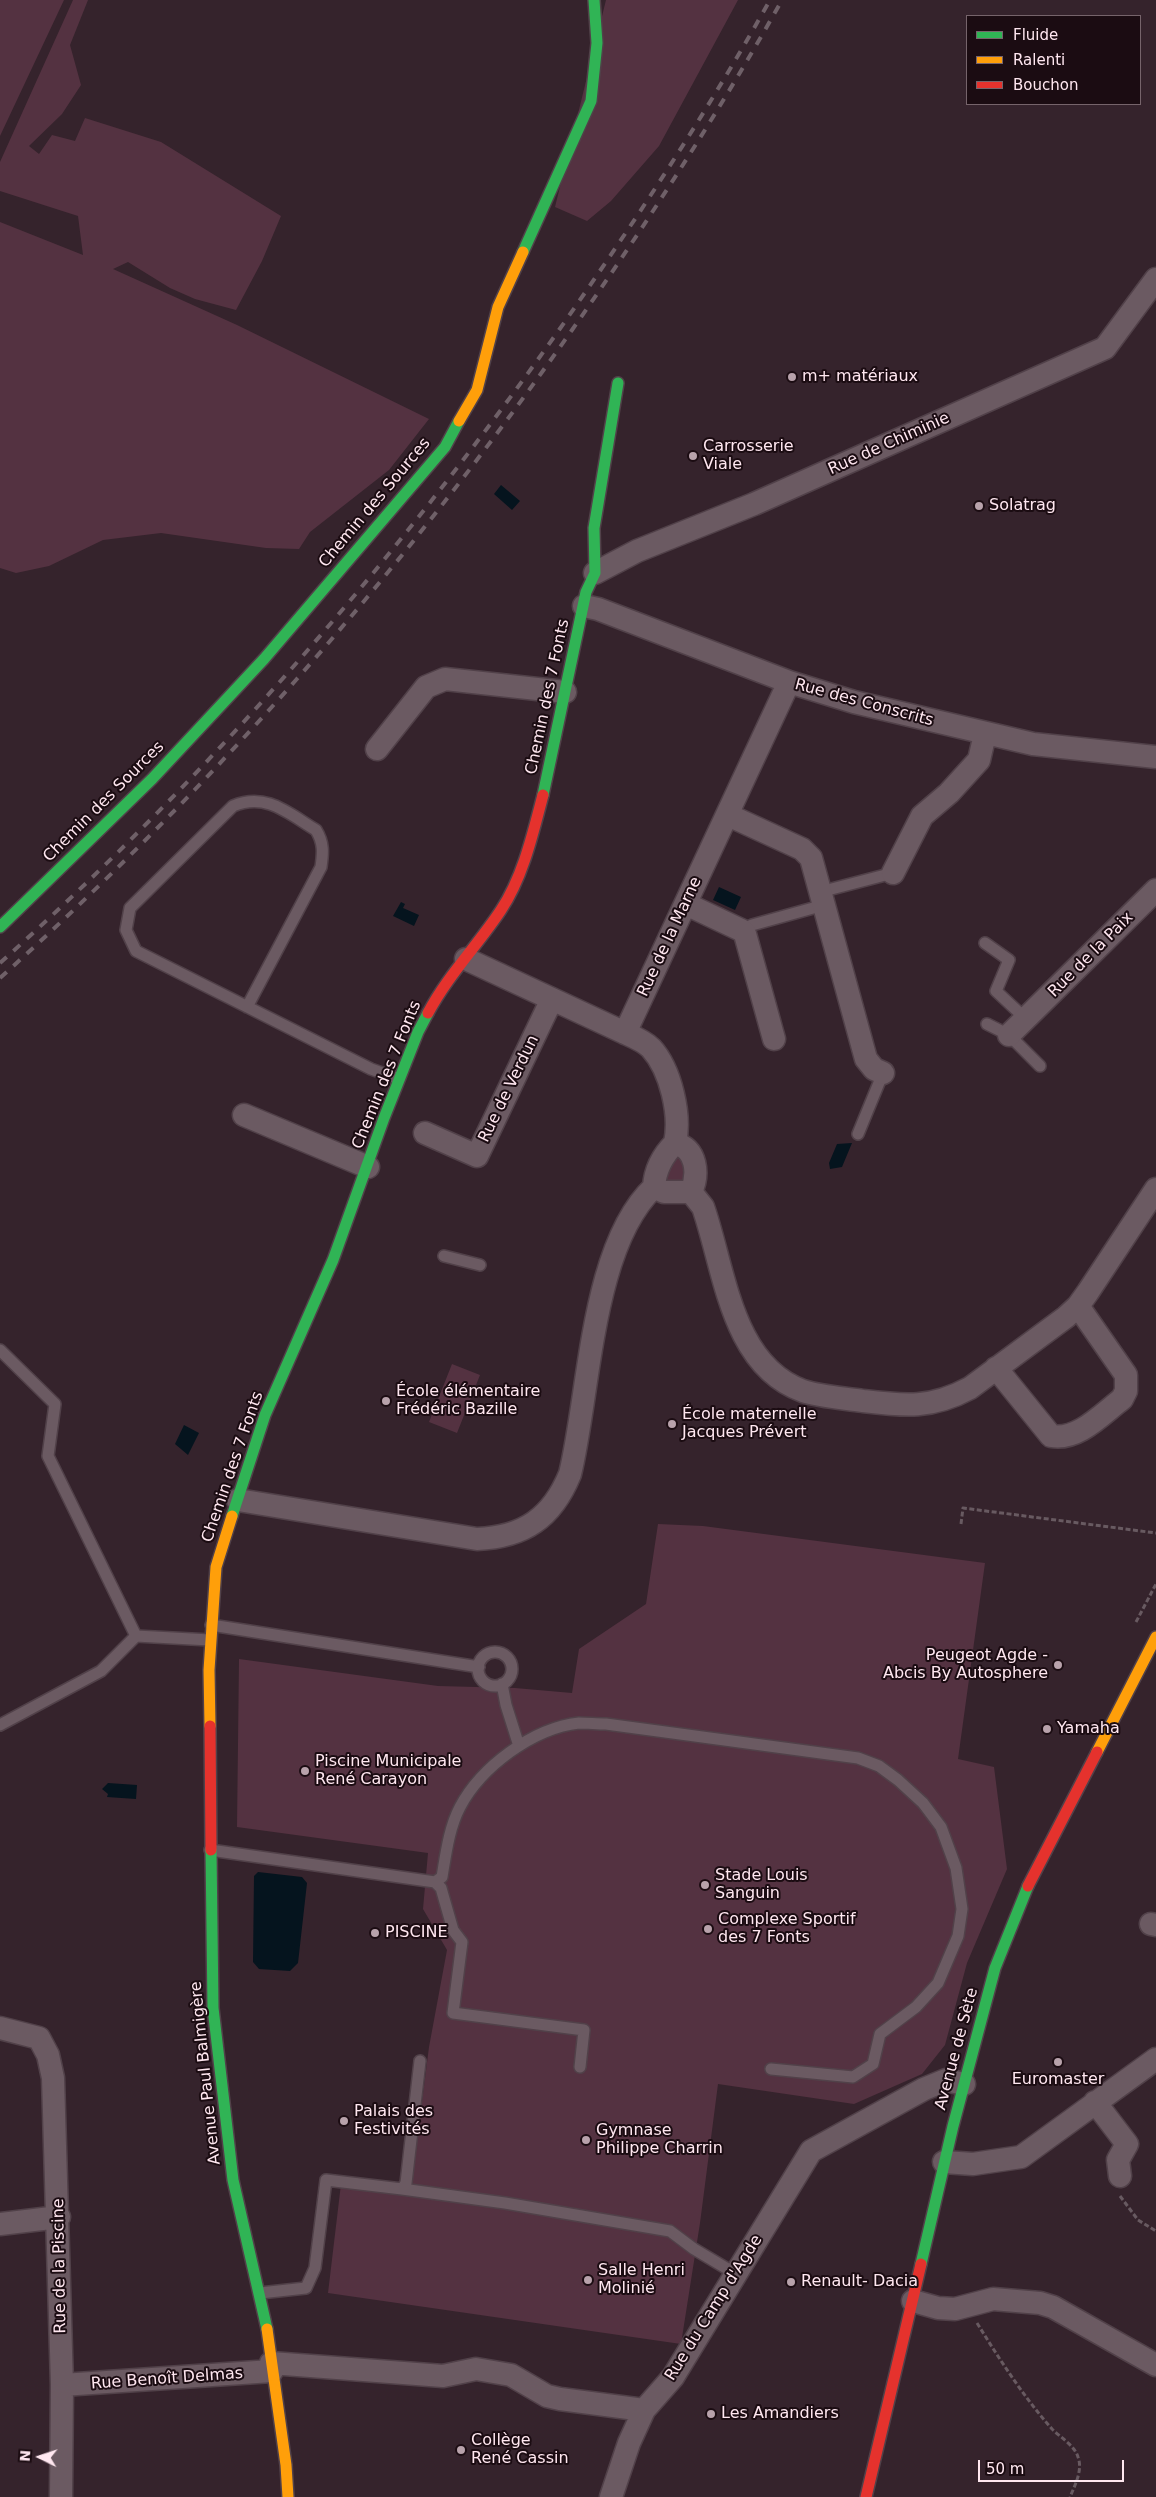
<!DOCTYPE html>
<meta charset="utf-8">
<style>
body{margin:0}
#map{position:relative;width:1156px;height:2497px;overflow:hidden;background:#35232c;font-family:"DejaVu Sans",sans-serif}
canvas{display:block}
.legend{position:absolute;left:966px;top:15px;width:175px;height:90px;box-sizing:border-box;background:#1b0c12;border:1px solid #76646b;margin:0;padding:6px 9px;list-style:none;font-size:15px;color:#ffe7f0}
.legend li{display:flex;align-items:center;gap:10px;height:25px}
.legend b{width:25px;border:1px solid #76646b}
.north{position:absolute;left:15px;top:2432px;width:50px;height:50px;-webkit-text-stroke:4px #1b0c12;paint-order:stroke;rotate:274deg;font-size:14px;font-weight:700;line-height:20px;text-align:center;color:#ffe7f0}
.north::after{content:'';display:block;margin:auto;width:18px;height:22px;background:#ffe7f0;clip-path:polygon(50% 0,100% 100%,50% 72%,0 100%)}
.scale{position:absolute;left:978px;top:2460px;width:146px;height:22px;box-sizing:border-box;border:2px solid #ffe7f0;border-top:0;padding-left:6px;font-size:15px;line-height:18px;white-space:nowrap;color:#ffe7f0;-webkit-text-stroke:4px #1b0c12;paint-order:stroke}
</style>
<div id="map">
<canvas width="1156" height="2497"></canvas>
<ul class="legend">
<li><b style="height:6px;background:#30b455"></b>Fluide</li>
<li><b style="height:6px;background:#ff9f0a"></b>Ralenti</li>
<li><b style="height:6px;background:#e5322d"></b>Bouchon</li>
</ul>
<div class="north">N</div>
<div class="scale">50 m</div>
</div>
<script>
const ctx = document.querySelector('canvas').getContext('2d');
ctx.lineJoin = 'round';
function paint(path, color) { ctx.fillStyle = color; ctx.fill(path, 'evenodd'); }
function trace(path, color, width, dash) { ctx.strokeStyle = color; ctx.lineWidth = width; ctx.lineCap = dash ? 'butt' : 'round'; ctx.setLineDash(dash || []); ctx.stroke(path); }
function label(font, color, halo, rows, align = 'center') {
  ctx.font = font + ' "DejaVu Sans",sans-serif'; ctx.lineWidth = 4; ctx.setLineDash([]); ctx.textBaseline = 'middle'; ctx.strokeStyle = halo; ctx.fillStyle = color; for (const [text, x, y, turn = 0] of rows) {
    ctx.save(); ctx.translate(x, y); ctx.rotate((+turn || 0) * Math.PI / 180); ctx.textAlign = isNaN(turn) ? turn : align; if (halo) ctx.strokeText(text, 0, 0); ctx.fillText(text, 0, 0); ctx.restore();
  }
}
paint(new Path2D(`
 M 0,0 L 64,0 L 0,136 Z
 M 73,0 L 88,0 L 70,45 L 81,85 L 62,114 L 29,146 L 39,154 L 52,135 L 75,141 L 85,118 L 161,142 L 281,216 L 262,261 L 236,310 L 195,299 L 170,288 L 128,262 L 113,269 L 237,325 L 429,419 L 389,470 L 310,532 L 299,549 L 266,548 L 161,533 L 103,540 L 49,566 L 16,573 L 0,568 L 0,222 L 83,255 L 78,216 L 0,191 L 0,162 Z
 M 606,0 L 738,0 L 659,146 L 611,201 L 587,221 L 555,207 Z
 M 675,1157 L 683,1157 L 685,1183 L 669,1181 L 666,1178 Z
 M 452,1364 L 480,1375 L 457,1433 L 429,1422 Z
 M 658,1524 L 703,1526 L 985,1563 L 958,1759 L 994,1767 L 1007,1869 L 967,1963 L 945,2045 L 922,2074 L 854,2104 L 718,2084 L 700,2223 L 681,2344 L 328,2293 L 341,2184 L 410,2196 L 429,2047 L 447,1950 L 423,1909 L 428,1853 L 237,1827 L 239,1659 L 438,1686 L 515,1688 L 572,1693 L 579,1649 L 646,1604 Z`), '#543241');
paint(new Path2D(`
 M 501,485 L 520,501 L 512,510 L 494,494 Z
 M 719,887 L 741,897 L 735,910 L 713,900 Z
 M 401,902 L 405,904 L 403,908 L 419,915 L 414,926 L 393,916 Z
 M 852,1143 L 842,1167 L 830,1169 L 829,1163 L 837,1144 Z
 M 184,1425 L 199,1433 L 188,1455 L 175,1444 Z
 M 108,1783 L 137,1785 L 136,1799 L 107,1797 L 108,1794 L 102,1789 Z
 M 258,1872 L 302,1877 L 307,1883 L 298,1963 L 290,1971 L 259,1969 L 253,1962 L 254,1876 Z`), '#05141e');
const lane = new Path2D(`
 M 820,892 L 893,873
 M 741,930 L 752,925 L 824,905
 M 985,943 L 1009,960 L 996,991 L 1026,1019
 M 247,1007 L 321,867 C 323,853 324,843 316,830 C 288,813 266,792 233,806 L 130,908 L 126,930 L 136,951 L 371,1069 L 399,1079
 M 987,1024 L 1009,1035 L 1040,1066
 M 858,1134 L 883,1073
 M 444,1256 L 480,1265
 M 0,1350 L 55,1404 L 48,1456 L 136,1636 L 210,1640
 M 211,1625 L 479,1667
 M478 1669a17 17 0 1 1 34 0a17 17 0 1 1-34 0Z
 M 502,1684 L 506,1705 L 519,1746
 M 0,1725 L 101,1671 L 136,1636
 M 210,1850 L 435,1882 L 441,1888 L 453,1930 L 462,1942 L 453,2013 L 584,2030 L 580,2067
 M 435,1882 L 442,1877 C 446,1853 449,1828 460,1807 C 481,1767 533,1728 579,1723 C 588,1723 597,1724 606,1724 L 858,1758 L 879,1766 L 898,1780 L 923,1803 L 941,1827 L 956,1868 L 962,1909 L 958,1936 L 938,1983 L 916,2007 L 880,2034 L 873,2064 L 853,2077 L 771,2069
 M 402,2189 L 505,2203 L 670,2231 L 694,2249 L 736,2274
 M 260,2293 L 306,2288 L 315,2268 L 326,2180 L 402,2189 L 406,2183 L 420,2061`);
const street = new Path2D(`
 M 595,573 L 637,551 L 754,504 L 1105,348 L 1156,279
 M 584,606 L 598,609 L 789,682 L 854,702 L 1033,744 L 1156,757
 M 377,749 L 426,687 L 445,679 L 565,692
 M 728,815 L 802,849 L 811,858 L 866,1059 L 874,1069 L 883,1073
 M 893,873 L 922,816 L 949,793 L 979,760 L 985,734
 M 686,904 L 741,930 L 745,934 L 774,1039
 M 466,959 L 625,1033 L 789,682
 M 625,1033 C 634,1037 644,1041 651,1048 C 671,1070 681,1115 675,1143
 M 1009,1035 L 1156,890
 M 244,1115 L 368,1167
 M 425,1133 L 477,1156 L 552,999
 M 691,1192 L 703,1207 C 725,1270 731,1365 803,1391 C 822,1397 843,1398 863,1401 C 905,1406 931,1409 970,1388 L 1066,1317 L 1078,1306 L 1088,1292 L 1156,1189
 M 996,1368 L 1051,1436 C 1078,1441 1102,1414 1122,1399 L 1126,1391 L 1126,1375 L 1078,1306
 M 238,1500 L 477,1539 C 524,1537 552,1518 570,1474 C 590,1392 591,1246 654,1187 C 655,1169 663,1155 675,1143 C 697,1149 699,1174 691,1192 L 664,1192 L 654,1187
 M 1151,1924 L 1156,1925
 M 0,2028 L 39,2038 L 48,2055 L 53,2078 L 62,2385 L 61,2497
 M 1095,2102 L 1127,2144 L 1118,2160 L 1120,2176
 M 944,2162 L 973,2164 L 1021,2157 L 1156,2059
 M 0,2224 L 59,2217
 M 913,2301 L 938,2308 L 955,2309 L 993,2299 L 1040,2303 L 1053,2307 L 1156,2365
 M 271,2363 L 443,2376 L 476,2369 L 511,2375 L 547,2396 L 560,2399 L 644,2410
 M 62,2385 L 272,2371
 M 611,2497 L 629,2443 L 644,2410 L 673,2377 L 811,2151 L 924,2089 L 946,2080 L 964,2084`);
const fast = new Path2D(`
 M 523,252 L 591,101 L 597,43 L 594,0
 M 543,795 L 586,592 L 595,573 L 594,528 L 618,383
 M 0,927 L 152,779 L 264,659 L 445,447 L 459,421
 M 232,1516 L 265,1415 L 333,1260 L 384,1118 L 418,1032 L 428,1013
 M 211,1850 L 213,2008 L 233,2180 L 267,2329
 M 921,2264 L 953,2126 L 995,1968 L 1028,1886`);
const slow = new Path2D(`
 M 459,421 L 477,390 L 498,307 L 523,252
 M 210,1726 L 209,1670 L 216,1567 L 232,1516
 M 1097,1752 L 1156,1637
 M 267,2329 L 286,2465 L 288,2497`);
const jam = new Path2D(`
 M 428,1013 C 448,975 478,945 501,910 C 523,877 533,833 543,795
 M 210,1726 L 211,1850
 M 1028,1886 L 1097,1752
 M 866,2497 L 921,2264`);
trace(lane, '#514149', 14);
trace(street, '#514149', 25);
trace(fast, '#514149', 14);
trace(slow, '#514149', 14);
trace(jam, '#514149', 14);
trace(new Path2D(`
 M 961,1524 L 963,1508 L 1156,1533
 M 1136,1622 L 1156,1584
 M 1120,2196 L 1138,2220 L 1156,2231
 M 977,2323 C 1000,2360 1023,2396 1052,2429 C 1060,2437 1075,2446 1078,2457 C 1083,2470 1075,2485 1070,2497`), '#685a61', 3, [5, 2.5]);
trace(lane, '#6b5a62', 11);
trace(street, '#6b5a62', 22);
trace(fast, '#30b455', 11);
trace(slow, '#ff9f0a', 11);
trace(jam, '#e5322d', 11);
trace(new Path2D(`
 M 0,963 C 211,774 395,561 559,330 C 634,223 706,114 770,0
 M 0,978 C 217,783 404,569 572,330 C 647,223 718,114 782,0`), '#6f6068', 4, [9, 9]);
for (const [x, y, r, color] of [
 [792,377,5,"#b8a2ab"],
 [693,456,5,"#b8a2ab"],
 [979,506,5,"#b8a2ab"],
 [386,1401,5,"#b8a2ab"],
 [672,1424,5,"#b8a2ab"],
 [1058,1665,5,"#b8a2ab"],
 [1047,1729,5,"#b8a2ab"],
 [305,1771,5,"#b8a2ab"],
 [705,1885,5,"#b8a2ab"],
 [708,1929,5,"#b8a2ab"],
 [375,1933,5,"#b8a2ab"],
 [1058,2062,5,"#b8a2ab"],
 [344,2121,5,"#b8a2ab"],
 [586,2140,5,"#b8a2ab"],
 [588,2280,5,"#b8a2ab"],
 [791,2282,5,"#b8a2ab"],
 [711,2414,5,"#b8a2ab"],
 [461,2450,5,"#b8a2ab"]
]) { const dot = new Path2D(); dot.arc(x, y, r, 0, 2 * Math.PI); ctx.fillStyle = color; ctx.fill(dot); trace(dot, '#1b0c12', 2); }
label('16px', '#ffe7f0', '#1b0c12', [
 ["m+ matériaux",802,377],
 ["Carrosserie",703,447],
 ["Viale",703,465],
 ["Solatrag",989,506],
 ["École élémentaire",396,1392],
 ["Frédéric Bazille",396,1410],
 ["École maternelle",682,1415],
 ["Jacques Prévert",682,1433],
 ["Peugeot Agde -",1048,1656,"right"],
 ["Abcis By Autosphere",1048,1674,"right"],
 ["Yamaha",1057,1729],
 ["Piscine Municipale",315,1762],
 ["René Carayon",315,1780],
 ["Stade Louis",715,1876],
 ["Sanguin",715,1894],
 ["Complexe Sportif",718,1920],
 ["des 7 Fonts",718,1938],
 ["PISCINE",385,1933],
 ["Euromaster",1058,2080,"center"],
 ["Palais des",354,2112],
 ["Festivités",354,2130],
 ["Gymnase",596,2131],
 ["Philippe Charrin",596,2149],
 ["Salle Henri",598,2271],
 ["Molinié",598,2289],
 ["Renault- Dacia",801,2282],
 ["Les Amandiers",721,2414],
 ["Collège",471,2441],
 ["René Cassin",471,2459]
], 'left');
label('16px', '#ffe7f0', '#1b0c12', [
 ["Rue de Chiminie",889,444,-24],
 ["Chemin des Sources",375,503,-50],
 ["Chemin des 7 Fonts",548,697,-78],
 ["Rue des Conscrits",864,703,15],
 ["Chemin des Sources",104,802,-45],
 ["Rue de la Marne",670,937,-65],
 ["Rue de la Paix",1091,955,-45],
 ["Chemin des 7 Fonts",387,1075,-68],
 ["Rue de Verdun",509,1089,-64],
 ["Chemin des 7 Fonts",233,1467,-71],
 ["Avenue de Sète",957,2049,-75],
 ["Avenue Paul Balmigère",206,2073,-96],
 ["Rue de la Piscine",60,2266,-91],
 ["Rue du Camp d'Agde",714,2308,-58],
 ["Rue Benoît Delmas",167,2379,-4]
]);
</script>
